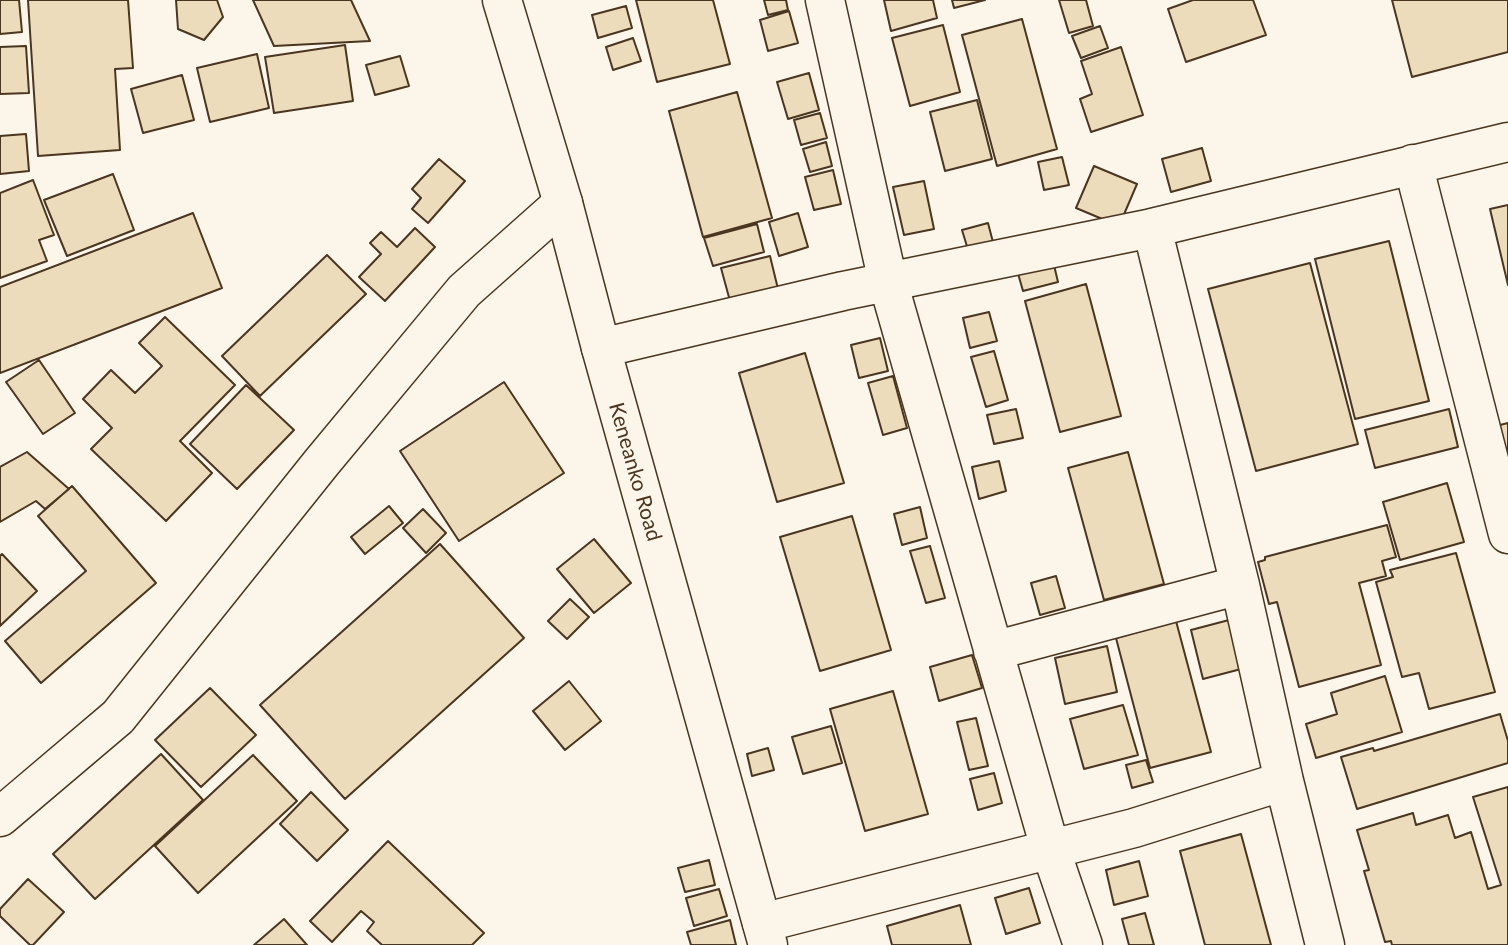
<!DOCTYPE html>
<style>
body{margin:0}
canvas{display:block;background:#fbf6e9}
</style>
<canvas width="1508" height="945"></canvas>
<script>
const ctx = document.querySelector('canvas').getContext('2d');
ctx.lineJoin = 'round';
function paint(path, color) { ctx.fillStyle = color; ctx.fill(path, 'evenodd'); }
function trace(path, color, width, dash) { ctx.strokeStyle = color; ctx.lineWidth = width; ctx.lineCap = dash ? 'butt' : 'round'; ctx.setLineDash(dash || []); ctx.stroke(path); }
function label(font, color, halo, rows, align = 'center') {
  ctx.font = font + ' Lato,sans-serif'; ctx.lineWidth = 5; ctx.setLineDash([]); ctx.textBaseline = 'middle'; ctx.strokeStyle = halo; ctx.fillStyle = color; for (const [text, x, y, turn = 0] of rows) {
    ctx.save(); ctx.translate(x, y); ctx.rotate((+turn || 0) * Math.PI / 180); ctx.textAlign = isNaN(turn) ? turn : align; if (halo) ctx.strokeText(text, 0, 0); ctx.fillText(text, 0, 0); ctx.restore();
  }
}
const building = new Path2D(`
 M 0,0 L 19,0 L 22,32 L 0,34 Z
 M 28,0 L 128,0 L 133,68 L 115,69 L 120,150 L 38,156 Z
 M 176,0 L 217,0 L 223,17 L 204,40 L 178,29 Z
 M 253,0 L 351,0 L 370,41 L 274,46 Z
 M 636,0 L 713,0 L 730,64 L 657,82 Z
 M 764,0 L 786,0 L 788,10 L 768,15 Z
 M 884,0 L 933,0 L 937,18 L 891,31 Z
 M 952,0 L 985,0 L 954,8 Z
 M 1059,0 L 1086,0 L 1093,26 L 1069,33 Z
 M 1193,0 L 1253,0 L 1266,35 L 1186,62 L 1168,9 Z
 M 1392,0 L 1508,0 L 1508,52 L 1412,77 Z
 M 626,6 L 632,28 L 598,38 L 592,15 Z
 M 789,11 L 798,43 L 768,51 L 760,20 Z
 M 1022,19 L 1057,149 L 997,166 L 962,35 Z
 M 943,25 L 960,92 L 910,106 L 892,38 Z
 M 1100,26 L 1108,48 L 1081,58 L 1072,36 Z
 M 633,38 L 641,61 L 613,70 L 606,47 Z
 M 345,45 L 353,101 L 274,113 L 265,57 Z
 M 26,46 L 29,93 L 0,94 L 0,47 Z
 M 1121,47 L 1143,115 L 1091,132 L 1080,99 L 1092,94 L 1081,61 Z
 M 257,54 L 269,108 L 210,122 L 197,68 Z
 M 400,56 L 409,86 L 375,95 L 366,65 Z
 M 809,73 L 819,110 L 788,119 L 777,82 Z
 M 182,75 L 194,120 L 143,133 L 131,89 Z
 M 737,92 L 772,218 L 703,237 L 669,111 Z
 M 977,100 L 992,159 L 945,171 L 930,112 Z
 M 820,113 L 827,138 L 801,145 L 794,120 Z
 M 26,134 L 29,171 L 0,174 L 0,136 Z
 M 826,142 L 832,166 L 810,172 L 803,149 Z
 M 1202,148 L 1211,181 L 1171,192 L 1162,159 Z
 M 1062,157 L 1069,185 L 1044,190 L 1038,162 Z
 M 439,159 L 465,181 L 428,223 L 412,209 L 421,198 L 412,189 Z
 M 1094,166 L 1137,184 L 1119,226 L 1076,208 Z
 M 833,170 L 841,204 L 814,210 L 805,177 Z
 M 113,174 L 134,230 L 67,256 L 44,200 Z
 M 33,180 L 54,235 L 39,240 L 47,261 L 0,278 L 0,193 Z
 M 924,181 L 934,229 L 904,235 L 893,187 Z
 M 1508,205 L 1508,285 L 1490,209 Z
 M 193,213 L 222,288 L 0,373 L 0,287 Z
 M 798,213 L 808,247 L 779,256 L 769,222 Z
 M 988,223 L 994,246 L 969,253 L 962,230 Z
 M 757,224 L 764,252 L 713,266 L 704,238 Z
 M 415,228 L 435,247 L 385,301 L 359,277 L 381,254 L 370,243 L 381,232 L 397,247 Z
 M 1389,241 L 1429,401 L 1355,419 L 1315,259 Z
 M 327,255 L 366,294 L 260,396 L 222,356 Z
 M 770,256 L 778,289 L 730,301 L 721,268 Z
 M 1053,261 L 1058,282 L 1023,291 L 1017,270 Z
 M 1310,263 L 1358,444 L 1256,471 L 1208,289 Z
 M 1086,284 L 1121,416 L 1060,432 L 1025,301 Z
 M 989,312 L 997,341 L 970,348 L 963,318 Z
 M 165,317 L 235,385 L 180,441 L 212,473 L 166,521 L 91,449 L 112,428 L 83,399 L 111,370 L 135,393 L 162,366 L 139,343 Z
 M 880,338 L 888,371 L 859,378 L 851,345 Z
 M 994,351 L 1008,400 L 986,407 L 971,357 Z
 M 805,353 L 844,483 L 777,502 L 739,373 Z
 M 39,360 L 75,413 L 43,434 L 6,382 Z
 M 893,376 L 907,428 L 883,435 L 868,383 Z
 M 504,382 L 564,473 L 459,541 L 400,451 Z
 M 246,385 L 294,430 L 237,489 L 190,444 Z
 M 1016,409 L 1023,438 L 994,444 L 987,415 Z
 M 1449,409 L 1458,447 L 1375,468 L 1365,430 Z
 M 1508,423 L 1508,475 L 1496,426 Z
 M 27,452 L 69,489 L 45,509 L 36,501 L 0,522 L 0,467 Z
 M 1128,452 L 1164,584 L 1104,600 L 1068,468 Z
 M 999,461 L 1006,491 L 979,499 L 972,467 Z
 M 1447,483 L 1464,542 L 1400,560 L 1383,502 Z
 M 72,486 L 156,583 L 41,683 L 5,641 L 86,571 L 38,516 Z
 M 389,506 L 403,523 L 365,554 L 351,537 Z
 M 920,507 L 927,538 L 902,545 L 894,514 Z
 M 423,509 L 446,533 L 426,553 L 403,528 Z
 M 852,516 L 891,650 L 820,671 L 780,537 Z
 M 1387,525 L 1396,557 L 1382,561 L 1386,576 L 1359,583 L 1381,665 L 1299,687 L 1277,602 L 1269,604 L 1258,562 L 1265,560 L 1265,557 Z
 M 594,539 L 631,583 L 594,613 L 557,569 Z
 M 440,544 L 524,638 L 345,799 L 260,705 Z
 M 930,546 L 945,598 L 926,603 L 910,551 Z
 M 1456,553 L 1495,692 L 1429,709 L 1419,673 L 1402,677 L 1376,582 L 1393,577 L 1390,570 Z
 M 2,554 L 37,591 L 0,626 L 0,556 Z
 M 1056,576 L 1065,608 L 1040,615 L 1031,583 Z
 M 570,599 L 589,617 L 567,639 L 548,621 Z
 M 1229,620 L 1241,669 L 1203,679 L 1191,630 Z
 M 1176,621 L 1211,752 L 1150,768 L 1116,638 Z
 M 1107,646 L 1117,692 L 1065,704 L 1055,658 Z
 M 972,655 L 982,688 L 939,701 L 930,667 Z
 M 1385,676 L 1402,732 L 1316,758 L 1306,724 L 1337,714 L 1331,693 Z
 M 569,681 L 601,721 L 565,750 L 533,711 Z
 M 210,688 L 256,735 L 201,787 L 155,740 Z
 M 893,691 L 928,814 L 865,831 L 830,709 Z
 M 1123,705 L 1138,755 L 1084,769 L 1070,719 Z
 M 1500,714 L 1508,741 L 1508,763 L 1357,809 L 1341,757 L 1373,748 L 1374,751 Z
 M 976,718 L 988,766 L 969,770 L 957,722 Z
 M 831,726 L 842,763 L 803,774 L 792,737 Z
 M 768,748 L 774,770 L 752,776 L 747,754 Z
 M 161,754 L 203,800 L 95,899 L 53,854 Z
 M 253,755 L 297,801 L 198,893 L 155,846 Z
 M 1146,760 L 1153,782 L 1132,788 L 1126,765 Z
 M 994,773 L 1002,803 L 978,810 L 970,779 Z
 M 1508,787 L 1508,945 L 1392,945 L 1391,941 L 1385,942 L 1364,871 L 1369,870 L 1357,830 L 1413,813 L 1416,825 L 1448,815 L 1455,838 L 1471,832 L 1488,889 L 1501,885 L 1473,797 Z
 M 311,792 L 348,830 L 317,861 L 280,824 Z
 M 1241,834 L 1271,945 L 1205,945 L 1180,851 Z
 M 388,841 L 484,933 L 472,945 L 382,945 L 367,931 L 374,922 L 361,911 L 332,942 L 310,921 Z
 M 709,860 L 715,885 L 685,892 L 678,868 Z
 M 1139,861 L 1148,896 L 1114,905 L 1106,870 Z
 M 28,879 L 64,912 L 33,945 L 30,945 L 0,916 L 0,909 Z
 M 1029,888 L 1040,923 L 1006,934 L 995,898 Z
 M 719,889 L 727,916 L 694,926 L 686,898 Z
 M 960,905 L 971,945 L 892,945 L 887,926 Z
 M 1145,913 L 1154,945 L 1129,945 L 1122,919 Z
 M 284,919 L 307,945 L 254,945 Z
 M 730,920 L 736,945 L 691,945 L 687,932 Z`);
paint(building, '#ecdcbc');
trace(building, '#4a3520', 2);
const minor = new Path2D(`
 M 825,0 L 888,282 L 1050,848 L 1083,945
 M 1413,164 L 1508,534
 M 1152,228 L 1240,585 L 1284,781 L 1325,945
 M 601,348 L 843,291 L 1152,228 L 1508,142
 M 993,651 L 1240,585
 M 0,817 L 118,717 L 322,462 L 464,291 L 563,203
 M 762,923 L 1134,828 L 1284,781`);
const tertiary = new Path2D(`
 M 502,0 L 563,203 L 601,348 L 768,945`);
trace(minor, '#4a3520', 41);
trace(tertiary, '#4a3520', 41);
trace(minor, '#fbf6e9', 38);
trace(tertiary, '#fbf6e9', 38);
label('21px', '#4a3520', '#fbf6e9', [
 ["Keneanko Road",635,472,74]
]);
</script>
